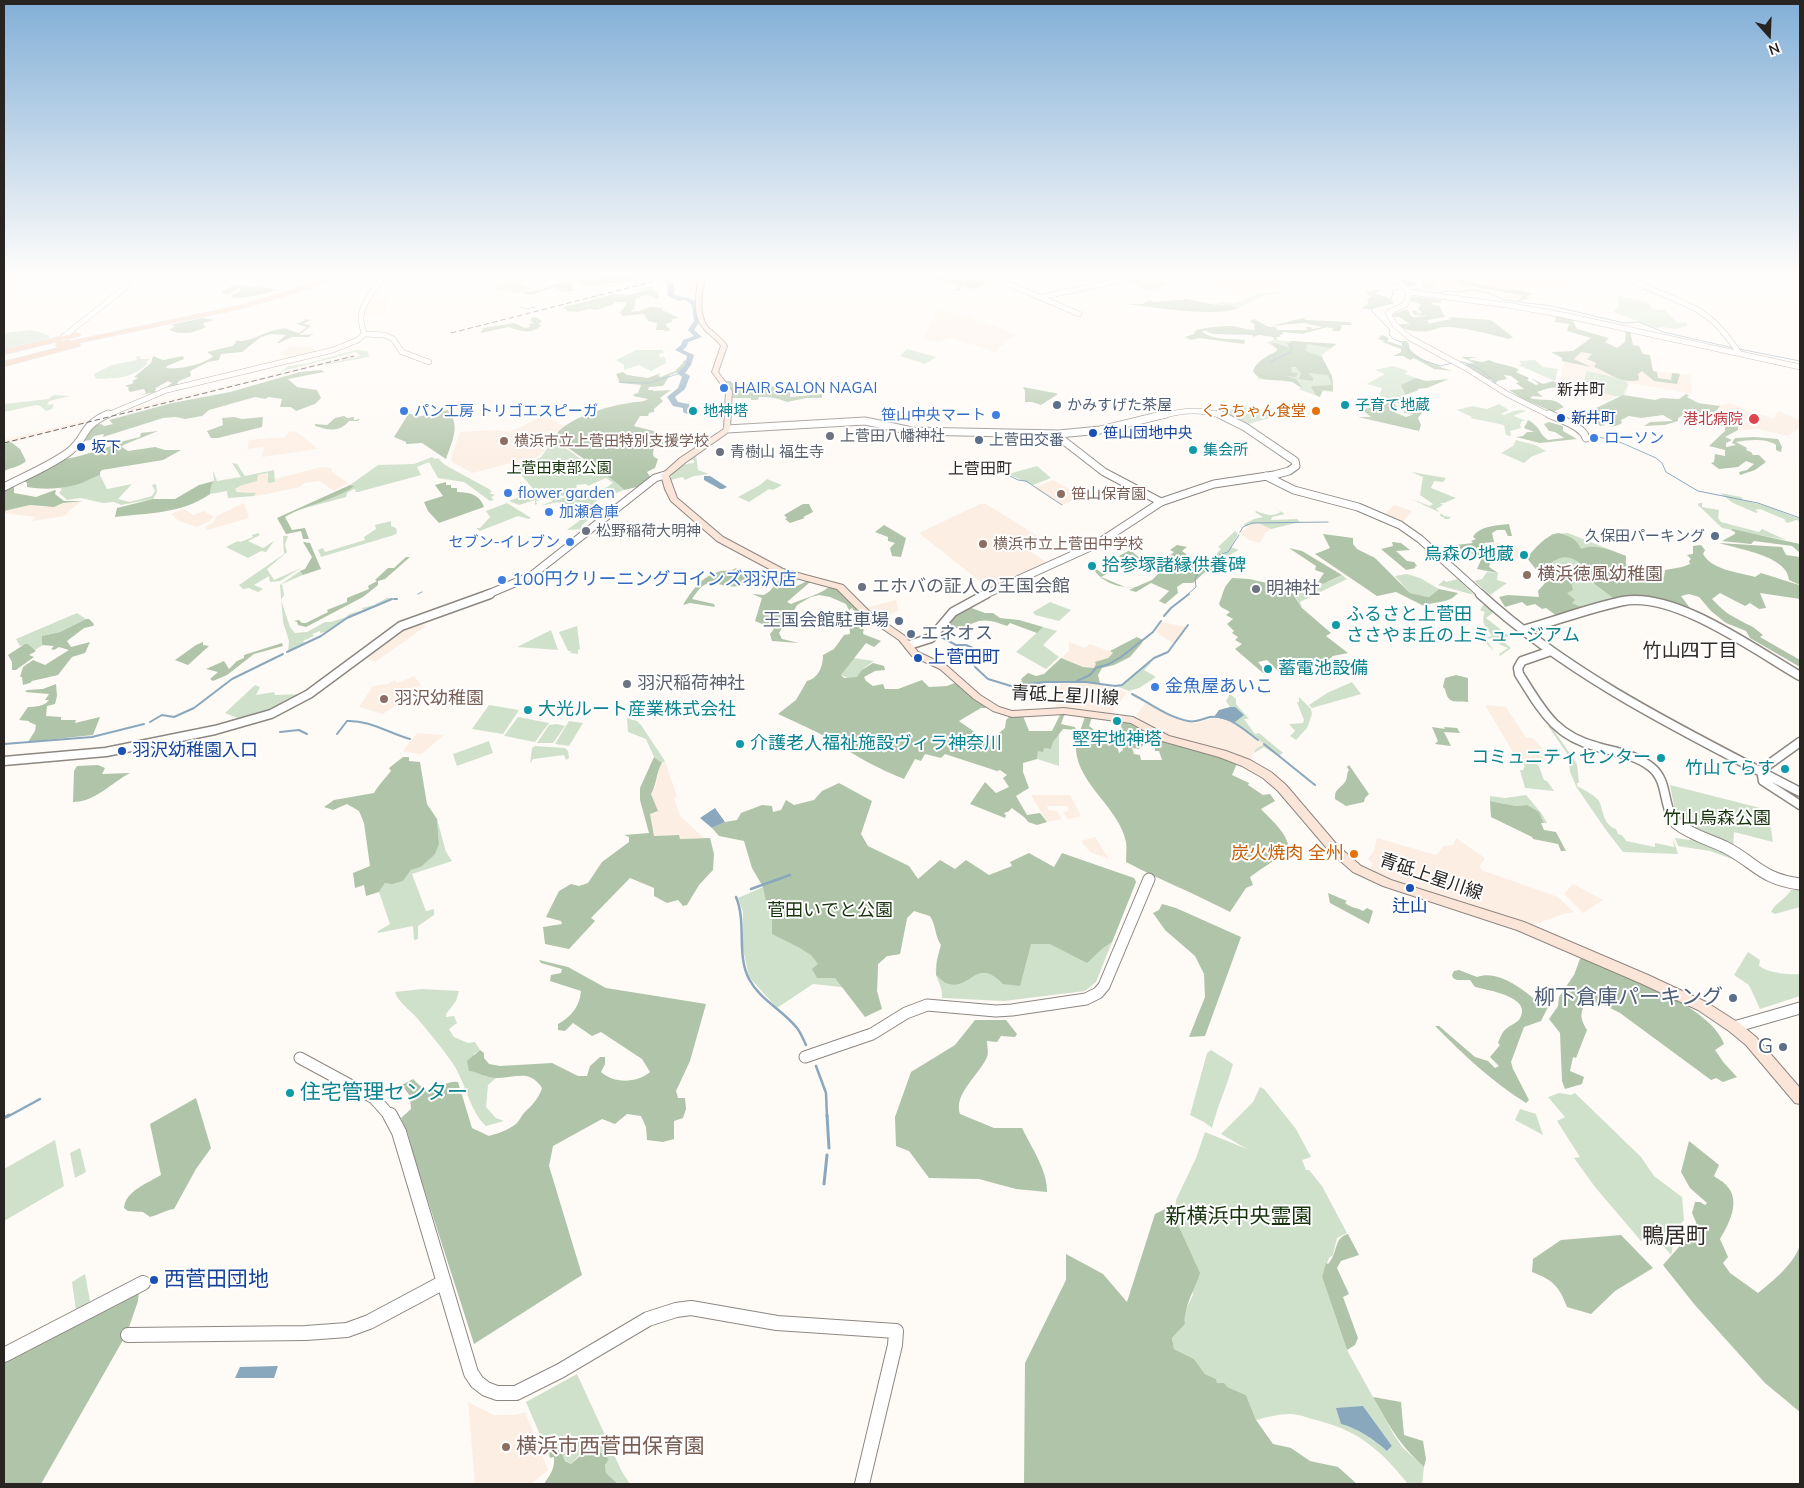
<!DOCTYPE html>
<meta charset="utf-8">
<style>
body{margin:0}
#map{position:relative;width:1804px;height:1488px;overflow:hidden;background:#fefaf6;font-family:Mulish,sans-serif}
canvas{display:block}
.frame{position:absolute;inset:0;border:5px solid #272422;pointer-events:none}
.north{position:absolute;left:1744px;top:10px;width:50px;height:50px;-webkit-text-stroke:4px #fff;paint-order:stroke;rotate:160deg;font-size:14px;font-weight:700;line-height:20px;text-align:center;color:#272422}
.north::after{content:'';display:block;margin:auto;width:18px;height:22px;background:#272422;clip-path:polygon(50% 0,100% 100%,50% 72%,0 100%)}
</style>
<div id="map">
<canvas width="1804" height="1488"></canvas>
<div class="frame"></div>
<div class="north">N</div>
</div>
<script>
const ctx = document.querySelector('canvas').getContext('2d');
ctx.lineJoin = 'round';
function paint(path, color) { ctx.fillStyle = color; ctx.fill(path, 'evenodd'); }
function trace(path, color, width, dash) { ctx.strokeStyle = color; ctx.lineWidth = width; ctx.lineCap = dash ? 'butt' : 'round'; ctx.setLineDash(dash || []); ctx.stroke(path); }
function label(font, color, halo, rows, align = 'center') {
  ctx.font = font + ' Mulish,"Noto Sans JP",sans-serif'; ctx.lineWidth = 4; ctx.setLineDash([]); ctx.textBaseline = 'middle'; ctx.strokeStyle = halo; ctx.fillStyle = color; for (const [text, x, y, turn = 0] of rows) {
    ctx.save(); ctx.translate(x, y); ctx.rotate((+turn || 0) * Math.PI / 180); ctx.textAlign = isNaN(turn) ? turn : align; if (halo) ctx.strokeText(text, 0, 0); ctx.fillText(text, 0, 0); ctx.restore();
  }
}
paint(new Path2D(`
 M 1230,274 L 1254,274 L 1287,286 L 1244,295 L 1204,280 Z
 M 1447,274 L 1582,274 L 1582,279 L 1598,283 L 1594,286 L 1577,282 L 1558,286 L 1532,289 L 1531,298 L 1522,302 L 1501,299 L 1491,293 L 1475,290 L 1461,292 L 1426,287 Z
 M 375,294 L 387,301 L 386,308 L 388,308 L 386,314 L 362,316 Z
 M 936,310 L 964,314 L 1017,335 L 1006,341 L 995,352 L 949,337 L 938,343 L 922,338 L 926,334 Z
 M 291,345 L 313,348 L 317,353 L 285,360 L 281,353 Z
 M 1576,350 L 1597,356 L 1650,360 L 1654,371 L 1691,375 L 1692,394 L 1629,383 L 1626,397 L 1617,397 L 1605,401 L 1584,395 L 1560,383 L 1564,359 Z
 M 352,355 L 354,357 L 138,410 L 122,411 Z
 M 1731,403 L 1744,408 L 1744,410 L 1774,418 L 1778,411 L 1800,420 L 1800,428 L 1788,436 L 1757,429 L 1739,430 L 1705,421 L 1710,419 L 1718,406 Z
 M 542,416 L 565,426 L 556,433 L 542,453 L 531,462 L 517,465 L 515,462 L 472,473 L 452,462 L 451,458 L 460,432 L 497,430 L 510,432 Z
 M 90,419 L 81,425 L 4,444 L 4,440 Z
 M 290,431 L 297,432 L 318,449 L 262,457 L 264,447 L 247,449 L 249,440 L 285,437 Z
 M 321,467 L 331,468 L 332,472 L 348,483 L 334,491 L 320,481 L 304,483 L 300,487 L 262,495 L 254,496 L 255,493 L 235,491 L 237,487 L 257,481 L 258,475 L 269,473 L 268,483 L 275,482 L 275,479 Z
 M 1053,480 L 1082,496 L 1062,505 L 1034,488 Z
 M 80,502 L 64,516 L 32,521 L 35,517 L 4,513 L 4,511 L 30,505 L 42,507 L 57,506 L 63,503 Z
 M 244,503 L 249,518 L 207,530 L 205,527 L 214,522 L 217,516 Z
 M 980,504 L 986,504 L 1042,539 L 1025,548 L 1048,563 L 991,590 L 919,533 Z
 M 1394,505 L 1412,511 L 1402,523 L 1385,514 Z
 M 184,509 L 193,515 L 204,511 L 214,517 L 208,522 L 197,527 L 179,521 L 171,514 Z
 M 1258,523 L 1271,529 L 1266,532 L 1260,543 L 1249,540 L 1241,533 L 1249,525 Z
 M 1493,542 L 1516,546 L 1521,556 L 1517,559 L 1491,552 Z
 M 896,600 L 898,611 L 879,619 L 865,608 Z
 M 418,622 L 426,626 L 375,662 L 362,657 L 399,631 Z
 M 1162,622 L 1186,627 L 1174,644 L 1156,632 Z
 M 1069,642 L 1085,648 L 1090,644 L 1114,653 L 1108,658 L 1099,661 L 1094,668 L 1083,667 L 1061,658 L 1069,651 Z
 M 414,676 L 421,685 L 408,692 L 411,695 L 383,714 L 359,707 L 373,686 L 388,684 L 394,680 L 398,683 Z
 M 1078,683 L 1095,683 L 1127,692 L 1111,714 L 1056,709 L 1056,701 L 1060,684 Z
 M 1147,702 L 1175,718 L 1186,722 L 1195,723 L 1214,718 L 1232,722 L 1264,744 L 1256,749 L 1250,761 L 1168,736 L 1136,718 L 1139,718 L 1136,715 Z
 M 1485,705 L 1506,707 L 1526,738 L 1533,738 L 1542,748 L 1546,759 L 1538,764 L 1532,759 L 1524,763 L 1514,754 Z
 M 417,733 L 444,735 L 423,753 L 419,754 L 403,751 Z
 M 665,761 L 677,796 L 674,798 L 680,816 L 704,838 L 680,839 L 679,835 L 654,836 L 650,814 L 658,811 L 651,794 L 656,786 L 659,768 Z
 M 1031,795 L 1070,795 L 1081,816 L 1067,819 L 1063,812 L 1069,810 L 1067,806 L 1047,806 L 1048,810 L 1057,811 L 1062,819 L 1047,822 Z
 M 1095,837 L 1109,859 L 1090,852 L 1081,841 Z
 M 1377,838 L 1436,855 L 1444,846 L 1453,845 L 1456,838 L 1485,858 L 1479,868 L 1484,871 L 1558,897 L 1574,912 L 1563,914 L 1530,926 L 1399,884 L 1369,871 L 1373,864 L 1368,859 L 1374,851 Z
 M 1573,884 L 1597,897 L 1603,900 L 1583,913 L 1564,894 Z
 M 468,1402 L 494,1415 L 515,1415 L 525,1412 L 548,1470 L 531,1484 L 475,1484 Z`), '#fceee3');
paint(new Path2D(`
 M 1413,274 L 1436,277 L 1438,275 L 1434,274 L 1448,274 L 1449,275 L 1440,279 L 1435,283 L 1437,289 L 1447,291 L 1443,291 L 1439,294 L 1436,294 L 1440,292 L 1438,290 L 1419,289 L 1423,285 L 1421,284 L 1423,281 L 1411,277 L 1413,275 L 1410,274 Z
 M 1154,275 L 1172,285 L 1146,291 L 1128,280 Z
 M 518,277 L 531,280 L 521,284 L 533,288 L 517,293 L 495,289 Z
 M 1278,292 L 1279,293 L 1263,296 L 1238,308 C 1229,304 1222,308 1215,304 L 1222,302 L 1234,303 L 1260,293 Z
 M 1617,296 L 1648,302 L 1652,309 L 1665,310 L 1676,322 L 1687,323 L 1687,326 L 1675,329 L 1662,327 L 1659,329 L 1613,312 L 1619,305 Z
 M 31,330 L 49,335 L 49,338 L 4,349 L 4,333 Z
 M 1273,340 L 1337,344 L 1322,355 C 1324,370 1336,374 1333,392 L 1323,391 L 1320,397 L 1298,389 L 1301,388 L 1293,382 L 1259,379 L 1253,371 C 1257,361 1267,356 1277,351 L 1276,347 L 1267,343 Z
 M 907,349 L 936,357 L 925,364 L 900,356 Z
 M 355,350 L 368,351 L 369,357 L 318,366 L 360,356 L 356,352 L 279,372 L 289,366 L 305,364 Z
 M 636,350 L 663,350 L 664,353 L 659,354 L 660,357 L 665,357 L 666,363 L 651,371 L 639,365 L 624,370 L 624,365 L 616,360 Z
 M 141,356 L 139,359 L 150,359 L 146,362 L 148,363 C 133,379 116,378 96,379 L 94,374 L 112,365 L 137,360 L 136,357 Z
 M 1535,360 L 1543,367 L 1558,369 L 1555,381 L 1518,365 L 1522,364 L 1519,361 Z
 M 1393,366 L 1408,371 L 1405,374 L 1416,378 L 1410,381 L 1402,389 L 1405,396 L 1411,398 L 1403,397 L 1404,400 L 1396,402 L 1396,404 L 1389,396 L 1386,411 L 1367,407 L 1378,398 L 1382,388 L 1367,384 L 1385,374 L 1375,370 Z
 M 1587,371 L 1622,379 L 1628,384 L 1623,397 L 1614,396 L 1582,387 Z
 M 54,395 L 70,396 L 49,401 L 47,405 L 54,404 L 52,409 L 46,411 L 41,406 L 36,405 L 4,412 L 4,404 L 48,399 Z
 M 1499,404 L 1509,410 L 1501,414 L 1504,415 C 1510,412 1520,408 1526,411 L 1515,415 L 1514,416 L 1526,421 L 1522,421 L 1520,425 L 1521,428 L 1510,431 L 1511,436 L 1506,435 L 1504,425 L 1470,418 L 1472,417 L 1457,410 L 1472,406 L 1487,409 Z
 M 1242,406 L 1263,415 L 1268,413 L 1274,417 L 1248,424 L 1222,412 Z
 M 554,439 C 569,450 584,462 599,472 C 608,477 619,480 624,490 L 595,501 L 599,503 L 587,514 L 591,517 L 581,526 L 584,528 L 592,523 L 596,524 L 584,529 L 567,530 L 579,521 L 591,505 L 561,504 L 558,502 L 540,506 L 553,501 L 547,498 L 536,501 L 537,504 L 535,505 L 535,500 L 519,505 L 509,501 L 535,491 L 517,470 L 541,457 ZM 606,478 L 613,483 C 607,487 599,493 588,495 L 583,492 L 585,489 C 574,494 561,503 551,495 L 554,493 L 558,497 L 574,492 L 573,490 L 577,487 L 576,485 L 586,484 L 588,486 Z
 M 1516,440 L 1535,445 L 1546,451 L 1531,457 L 1524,463 L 1501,453 L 1513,446 Z
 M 696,454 L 698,470 L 709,474 L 694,476 L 685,480 L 683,477 L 670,480 C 674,467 682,464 694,463 L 694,460 L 686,461 Z
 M 432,457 L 435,459 L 438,458 L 445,465 L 489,489 L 492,492 L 489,493 L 495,495 L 491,497 L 494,500 L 490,501 L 464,482 L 438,478 L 429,462 L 417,467 L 421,475 L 358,492 L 355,492 L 356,490 L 354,489 L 347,493 L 346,497 L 298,510 L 346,491 L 353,486 L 350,485 L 378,465 L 414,464 Z
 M 232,463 L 237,464 L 245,476 L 274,470 L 275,482 L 268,483 L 268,473 L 258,475 L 257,481 L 240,486 L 235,489 L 237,492 L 256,493 L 254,496 L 228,498 L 227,491 L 210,494 L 211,486 L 214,481 L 213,470 L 217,481 L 241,477 Z
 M 1037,466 L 1051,478 L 1033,485 L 1008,474 Z
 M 1411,472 L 1446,478 L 1443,482 L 1434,481 L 1431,488 L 1456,498 L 1444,503 L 1440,503 L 1443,505 L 1436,509 L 1444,516 L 1451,517 L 1449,519 L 1443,519 L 1445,518 L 1440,516 L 1441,513 L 1411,499 L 1430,506 L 1433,504 L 1420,495 L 1423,477 Z
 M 100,475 L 107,489 L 132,484 L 118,499 L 130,502 L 152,496 L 155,491 L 152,485 L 156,484 L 157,492 L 153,499 L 121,505 L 114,502 L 103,503 L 81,498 L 67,500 L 59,493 L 62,489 L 59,488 L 83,482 L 90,477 Z
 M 767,479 L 782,485 L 773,490 L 769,489 L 749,502 L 738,497 L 760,485 Z
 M 1720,493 L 1741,497 L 1743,500 L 1766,506 L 1800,519 L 1800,521 L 1796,520 L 1788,523 L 1784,521 L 1786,520 L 1760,509 L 1755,510 L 1758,512 L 1756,513 L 1733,503 Z
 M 507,503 L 531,518 L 529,519 L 518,516 L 480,531 L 476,528 L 480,528 L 490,517 L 486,511 Z
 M 1699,503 L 1702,503 L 1702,507 L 1719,510 L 1718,518 L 1721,522 L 1759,532 L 1762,529 L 1786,540 L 1722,528 L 1698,505 Z
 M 1270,505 L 1285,514 L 1272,517 L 1271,520 L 1297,519 L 1300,522 L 1271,529 L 1258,523 L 1245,526 L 1244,524 L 1254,519 L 1263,517 L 1255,512 L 1256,511 C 1266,515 1272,517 1281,512 Z
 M 391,521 L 391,526 L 396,528 L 397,533 L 394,535 L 321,557 L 318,550 L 323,548 L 325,552 L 365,540 L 364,537 L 376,529 L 375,525 Z
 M 1235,531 L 1238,534 L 1231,547 L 1239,550 L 1218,561 L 1220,556 L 1217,555 L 1217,553 L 1221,549 L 1218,547 Z
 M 258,533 L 260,535 L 248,541 L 263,548 L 274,541 L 266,552 L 261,551 L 248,558 L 226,547 L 238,541 L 240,542 L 253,537 L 252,535 Z
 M 1568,533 L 1626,556 L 1626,583 L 1636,598 L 1572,613 L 1552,598 L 1538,591 L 1546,582 L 1527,558 L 1552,534 Z
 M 283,536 L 288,536 L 285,545 L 287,552 L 267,569 L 274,580 L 301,568 L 280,581 L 270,582 L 269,576 L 254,585 L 263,589 L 258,592 L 249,588 L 243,589 L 239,585 L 284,554 Z
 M 300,571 L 303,575 L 282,584 L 284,595 L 281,600 L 290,627 L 295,633 L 307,632 L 325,622 L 331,622 L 346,617 L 349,614 L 363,610 L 362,608 L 374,605 L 387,598 L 393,598 L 347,618 L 326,632 L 320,633 L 320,631 L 312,634 L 314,636 L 303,641 L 304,643 L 288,651 L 289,641 L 283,622 L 280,585 Z
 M 1487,572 L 1498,573 L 1497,580 L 1507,583 L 1490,595 L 1474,581 L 1482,579 Z
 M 1407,574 L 1420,578 L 1439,589 L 1429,597 L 1410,593 L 1395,576 Z
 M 1342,575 L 1347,579 L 1300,602 L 1302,608 L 1295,596 C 1310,587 1327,584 1342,575 Z
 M 1458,579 L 1474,595 L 1438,585 L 1444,580 L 1446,582 Z
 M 1050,602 L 1071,610 L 1059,621 L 1035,615 L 1033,612 Z
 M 1484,604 L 1494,612 L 1486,618 L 1509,636 L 1499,638 L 1511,648 L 1500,656 L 1498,652 L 1499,654 L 1508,648 L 1501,645 L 1492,638 L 1486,639 L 1494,651 L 1482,639 L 1492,636 C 1486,628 1480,621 1485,612 L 1480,610 Z
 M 77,613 L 86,619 L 60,632 L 42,636 L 43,645 L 35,650 L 28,644 L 20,646 L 16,639 Z
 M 577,626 L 580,649 L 578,650 L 578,654 L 570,653 L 571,651 L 568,651 L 559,632 Z
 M 1043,627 L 1057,631 L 1043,645 L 1059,657 L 1046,669 L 1016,652 Z
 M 551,630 L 558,650 L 517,647 Z
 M 853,658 L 874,661 L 864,668 L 858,677 L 850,679 L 841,675 Z
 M 1150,662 L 1151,663 L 1144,670 L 1156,677 L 1139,688 L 1129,691 L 1116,686 L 1123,685 Z
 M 1280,678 L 1311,709 L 1312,714 L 1307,728 L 1296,740 L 1290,736 L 1295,731 L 1289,724 L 1303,723 L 1304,720 L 1297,702 L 1299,702 L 1299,697 Z
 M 1352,682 L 1361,694 L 1312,708 L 1309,705 L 1327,693 Z
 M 255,685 L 260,687 L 256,695 L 274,692 L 275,695 L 306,694 L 269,711 L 269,709 L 267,713 L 240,719 L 225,713 Z
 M 1230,694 L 1236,699 L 1236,704 L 1249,719 L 1244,719 L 1255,734 L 1259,733 L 1283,753 L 1278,756 L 1264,747 L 1254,753 L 1256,749 L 1264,744 L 1232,721 L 1235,722 L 1235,707 L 1230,707 L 1226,701 Z
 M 489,705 L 519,710 L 503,734 L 472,729 Z
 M 518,717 L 549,723 L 535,742 L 504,736 Z
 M 627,718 L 637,721 L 641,725 L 665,761 L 662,763 L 654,757 L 646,739 L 628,732 Z
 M 569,721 L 583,723 L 569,746 L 555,744 Z
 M 557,724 L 565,726 L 553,743 L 537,743 L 549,725 Z
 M 1548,726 L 1551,726 L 1577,764 L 1579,783 L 1577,783 L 1577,786 C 1584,790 1593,794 1598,800 C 1604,807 1601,824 1616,829 L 1618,834 L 1622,835 L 1626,841 L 1655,847 L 1655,843 L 1674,847 L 1673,838 L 1678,854 L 1623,852 L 1606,830 L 1577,788 L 1570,772 L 1568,755 Z
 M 1059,734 L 1059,766 L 1037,759 L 1038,751 L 1044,748 L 1051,749 L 1053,742 Z
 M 489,741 L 493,753 L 457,766 L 453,754 Z
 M 535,746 L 565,748 L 568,751 L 569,758 L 566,760 L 564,755 L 533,759 L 530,764 L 532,748 Z
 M 1532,759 L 1539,766 L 1544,780 L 1547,781 L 1554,791 L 1525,788 L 1520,770 L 1523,770 L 1525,766 L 1523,764 Z
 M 1670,785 L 1768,810 L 1773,842 L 1734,832 L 1733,849 L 1695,832 L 1676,817 Z
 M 1526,795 L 1542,814 L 1547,823 L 1544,823 L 1541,816 L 1527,805 L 1516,806 L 1490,801 L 1490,796 L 1505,798 Z
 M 437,819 L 446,852 L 452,861 L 412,874 L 426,911 L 434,909 L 434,915 L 418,926 L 418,939 L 414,940 L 413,926 L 378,933 L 378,931 L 390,924 L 379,892 L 385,883 L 403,881 L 411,870 L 421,867 L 430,859 L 439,844 Z
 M 1689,836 L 1722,849 L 1740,862 L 1710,851 L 1678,846 L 1675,838 L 1690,840 Z
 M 856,841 L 897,868 L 945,892 L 1134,878 L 1136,882 L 1096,982 L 1085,991 L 1004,1001 L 942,998 C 943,988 938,983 936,974 C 935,964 938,954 941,945 C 935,936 936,925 930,916 L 914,911 L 907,918 L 900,954 L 887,956 L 878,964 L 877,991 L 813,984 L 777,1008 L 749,977 L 743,949 L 743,912 L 738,898 L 763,887 L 746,844 Z
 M 1791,890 L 1800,890 L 1800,907 L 1775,914 L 1771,912 C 1776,902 1786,899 1791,890 Z
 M 1748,952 L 1760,960 L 1759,966 C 1769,973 1788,975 1800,974 L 1800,996 L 1760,1009 L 1749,985 L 1734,975 Z
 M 422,989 L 459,991 L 456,1001 L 446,1014 L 446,1017 L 454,1016 L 457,1023 L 449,1029 L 454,1037 L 468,1043 L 475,1042 L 480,1050 L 474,1054 L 477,1071 L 485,1076 L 496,1078 L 488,1085 L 486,1107 L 496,1118 L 504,1121 L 486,1126 C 468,1109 466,1081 451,1061 C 441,1047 429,1032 417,1018 C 410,1010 398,1002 395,992 Z
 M 1211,1050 L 1233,1064 C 1227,1087 1218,1104 1212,1128 L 1204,1122 L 1190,1115 L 1207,1053 Z
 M 1260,1087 L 1264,1089 L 1296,1129 L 1311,1157 L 1302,1160 L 1306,1170 L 1309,1170 L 1322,1186 L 1347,1233 L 1337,1238 L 1333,1255 L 1329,1258 L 1322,1277 L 1347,1350 L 1394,1435 L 1403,1448 L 1424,1467 L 1422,1484 L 1408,1484 C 1381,1450 1359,1431 1316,1420 C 1308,1418 1299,1414 1290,1414 C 1279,1414 1267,1417 1256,1420 L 1246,1395 L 1217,1383 L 1216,1379 L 1205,1374 L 1194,1359 L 1174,1349 L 1172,1338 L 1185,1324 L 1184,1313 L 1193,1295 L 1184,1241 L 1175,1216 L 1176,1200 L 1196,1158 L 1205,1132 L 1247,1149 L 1221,1134 L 1253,1102 ZM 1363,1406 L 1392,1446 L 1388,1451 C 1372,1440 1360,1429 1341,1424 Z
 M 1559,1093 L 1571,1095 L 1575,1093 L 1641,1157 L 1654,1176 L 1682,1197 L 1684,1220 L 1677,1228 L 1671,1255 L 1653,1234 L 1641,1241 L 1595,1187 L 1574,1158 L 1580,1157 L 1557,1121 L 1565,1117 L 1548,1097 Z
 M 1520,1109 L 1536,1114 L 1543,1135 L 1515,1120 Z
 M 55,1140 L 64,1186 L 4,1221 L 4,1169 Z
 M 80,1148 L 86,1172 L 75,1178 L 70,1153 Z
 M 85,1274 L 90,1301 L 86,1307 L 76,1311 L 72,1282 Z
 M 577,1374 L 622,1472 L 630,1484 L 618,1484 L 606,1473 L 605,1465 L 609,1459 L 581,1453 L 571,1464 L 550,1451 L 550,1458 L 526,1402 Z`), '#d0e1cb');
paint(new Path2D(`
 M 638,274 L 635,277 L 639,279 L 631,281 L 590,286 L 576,281 L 571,283 L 573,291 L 563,292 L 555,287 L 531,295 L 522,293 C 530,291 537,291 545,288 C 575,278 606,275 638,274 Z
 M 922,274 L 959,276 L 960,279 L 985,278 L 983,286 L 971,289 L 963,286 L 957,291 L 954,290 L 960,286 L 935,280 L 935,278 L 916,276 Z
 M 1446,276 L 1504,290 L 1519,290 L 1531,293 L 1532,295 L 1525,296 L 1530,298 L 1518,301 L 1522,296 L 1521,295 L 1460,284 L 1457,283 L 1459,282 L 1441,278 Z
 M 235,285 L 279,289 C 262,295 248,298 231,298 L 232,295 L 243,290 L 240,290 L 240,288 L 227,295 L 223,293 L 222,291 Z
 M 653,286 L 654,290 L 658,293 L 659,297 L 656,299 C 649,293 644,295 636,299 L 634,309 L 630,311 C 638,313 644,309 650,307 C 655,306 658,308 663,308 L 662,310 L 679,318 L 672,319 L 672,322 L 666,324 L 667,327 L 671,330 L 663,332 L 665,330 L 656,330 L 657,323 L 648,321 L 644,314 L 622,316 L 620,312 L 626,305 L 625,302 L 615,302 L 612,305 L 596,310 L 589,309 L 578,312 L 567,311 L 564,307 L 614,294 L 629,295 L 650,289 L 646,288 Z
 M 1380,289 L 1382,290 L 1376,293 L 1377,294 L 1389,298 L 1392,303 L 1372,308 L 1371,310 L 1361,308 L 1368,304 L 1367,299 L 1371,297 L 1366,292 Z
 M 1412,296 L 1441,300 L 1441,303 L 1434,302 L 1431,304 L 1439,306 L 1445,317 L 1428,320 L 1429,323 L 1426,324 L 1451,319 L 1448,317 L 1491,320 L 1513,337 L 1509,339 C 1488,334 1466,327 1444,327 C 1440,327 1436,329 1433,330 C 1420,333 1407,332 1396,324 L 1410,324 L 1399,317 L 1392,317 L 1391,315 L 1407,309 L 1412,317 L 1429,316 L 1414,315 L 1412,310 L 1419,312 L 1416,314 L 1422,312 L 1418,309 L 1421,304 L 1410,301 Z
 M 1187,299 L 1222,306 L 1231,305 L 1238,308 C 1219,318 1150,307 1127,304 L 1142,304 L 1149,300 L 1154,302 Z
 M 1556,315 L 1575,319 L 1573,321 L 1577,329 L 1609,338 L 1605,342 L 1617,348 L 1625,342 L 1626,330 L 1630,330 L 1633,345 L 1639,346 L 1643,354 L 1650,355 L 1653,371 L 1657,372 L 1658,378 L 1671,380 L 1672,373 L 1680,374 L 1677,384 L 1654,381 L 1642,371 L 1638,374 L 1639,380 C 1623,385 1607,372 1594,367 L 1596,363 L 1587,359 L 1592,354 L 1581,352 L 1574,359 L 1591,367 L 1562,361 L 1562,358 L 1551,352 L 1573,351 L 1591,338 L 1567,331 L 1569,324 L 1555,322 Z
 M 536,317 L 542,321 L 539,324 L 541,326 C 530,335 520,331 509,327 L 481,333 L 483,328 L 514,323 L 525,328 L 530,327 L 529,324 L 534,323 L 531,321 L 531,318 Z
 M 203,318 L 214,320 L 203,323 L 204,326 L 207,327 L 190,333 L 178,333 L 169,330 L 175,326 L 170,325 Z
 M 1303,318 L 1306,320 L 1351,322 L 1352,325 L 1341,325 L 1342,327 L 1340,331 L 1331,331 L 1334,329 L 1327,327 L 1303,334 L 1283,332 L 1283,334 L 1279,336 L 1281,337 L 1275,337 L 1278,339 L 1275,340 L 1273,337 L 1259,335 L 1253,337 L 1252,335 L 1213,334 L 1207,331 L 1202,331 C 1211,341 1232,338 1245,340 L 1244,344 L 1199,338 L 1191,340 L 1185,337 L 1194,334 L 1196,330 C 1208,327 1220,326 1232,326 C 1240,327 1247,330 1255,330 L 1254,326 L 1255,325 L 1250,321 L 1254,319 L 1269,327 L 1276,327 L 1277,330 L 1308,330 L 1305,327 L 1311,327 L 1312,329 L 1323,327 L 1303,323 L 1271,326 Z
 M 300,319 L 311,320 L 303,324 L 311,326 L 299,335 L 314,334 L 308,337 L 292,337 L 279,343 L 277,343 L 286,335 L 271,334 L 261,337 L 242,352 L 221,354 L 219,360 L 208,362 L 190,371 L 191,376 L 179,381 L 177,384 L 179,385 L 161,391 L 172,383 L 168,381 L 156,388 L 155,392 L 141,395 L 146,393 L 144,389 L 130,392 L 128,389 L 129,387 L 125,386 L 134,383 L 132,381 L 138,378 L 134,377 L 151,363 L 153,356 L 163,360 L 183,356 L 184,359 L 167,366 L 166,368 C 178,370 206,364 213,356 L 207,352 L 232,346 L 236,343 L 235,341 C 255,342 261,332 280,329 C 287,327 292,332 299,333 L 307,327 L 296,324 L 306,320 Z
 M 1382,335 L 1389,338 L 1387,341 L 1402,346 L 1402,341 L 1407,341 C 1409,344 1409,346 1410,349 C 1416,358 1443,369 1453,371 L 1434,369 L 1414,358 L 1410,360 L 1403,356 L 1393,356 L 1401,352 L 1401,349 L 1382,342 L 1385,341 L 1378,339 Z
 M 1291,341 L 1337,344 L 1330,348 L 1307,344 L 1306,346 L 1308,347 L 1305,349 L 1306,351 L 1322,357 L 1332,376 L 1333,391 L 1319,390 L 1322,391 L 1320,397 L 1316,395 L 1311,387 L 1313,386 L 1332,385 L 1328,375 L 1308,373 L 1313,378 L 1313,381 L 1299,379 L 1301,374 L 1296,367 L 1291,367 L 1292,371 L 1289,372 L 1298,373 L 1296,377 L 1286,376 L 1296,379 L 1303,388 C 1299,387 1295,383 1292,382 C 1279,378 1260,384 1253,371 C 1257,361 1267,356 1277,351 L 1277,349 L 1271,344 L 1275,343 L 1287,347 L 1289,346 L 1286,343 L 1291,343 Z
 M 1461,357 L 1478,357 L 1467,359 L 1482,362 L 1489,360 C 1499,365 1512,365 1519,370 L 1516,372 L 1529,378 L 1527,380 L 1536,385 L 1539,384 L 1531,378 L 1543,384 L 1553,381 L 1567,389 C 1554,386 1548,388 1537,392 L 1543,397 L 1533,396 L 1530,398 C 1543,402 1553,396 1564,407 L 1553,412 L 1523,399 L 1509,390 L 1524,389 L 1516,383 L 1519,382 L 1511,376 L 1504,375 L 1507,379 L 1497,381 L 1496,383 L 1491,379 L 1484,379 L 1463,365 L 1474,363 Z
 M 687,360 C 688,371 678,372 670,375 L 663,386 L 649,387 L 648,390 L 653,390 L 653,391 L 671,390 L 660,398 L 663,401 L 654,409 L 654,412 L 649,413 L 648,416 L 640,416 L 634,426 L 654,431 L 655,435 L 665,434 L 663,444 L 654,447 L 653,454 L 654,457 L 658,459 L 655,468 L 647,472 L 651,478 L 637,487 L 624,490 C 621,484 575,453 564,445 L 549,447 C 552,443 554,437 557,433 C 571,417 608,406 629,403 C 636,401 642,403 648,399 L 633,396 L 634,394 L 638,393 L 641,385 L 620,383 L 616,374 L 623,372 L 627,375 L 648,378 L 661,373 L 658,376 L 661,377 L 675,371 L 683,363 L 683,361 Z
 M 321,370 L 324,372 L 288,379 L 297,387 L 317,390 L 321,398 L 315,404 L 296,411 L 291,407 L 280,407 L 282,399 L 269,397 L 265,399 L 255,397 L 209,410 L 202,416 L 185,419 L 176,417 L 163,418 L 103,437 L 104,434 L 94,436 L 91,440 L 84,441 L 83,438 L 94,425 L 101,424 L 104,426 L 113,424 L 109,420 L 172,403 L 230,392 L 300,372 Z
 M 1416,378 L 1426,381 L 1449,379 L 1427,388 L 1417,389 L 1419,390 L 1405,395 L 1401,385 Z
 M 725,381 L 731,381 L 737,389 L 748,384 L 750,386 C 760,382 767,386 777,387 C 782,388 786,387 791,388 L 790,397 L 822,394 L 822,398 L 807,398 L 787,402 C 778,398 769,397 759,397 L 758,400 L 751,400 L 751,398 L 732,398 L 723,382 Z
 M 1023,387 L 1055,393 L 1058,394 L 1041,405 L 1032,402 L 1025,402 L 1025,391 Z
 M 1686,394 L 1689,395 L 1687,397 L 1698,403 L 1720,406 L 1709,420 L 1738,427 L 1738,430 L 1725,437 L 1732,440 L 1726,443 L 1726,447 L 1736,445 L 1732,443 L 1735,438 L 1754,437 L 1778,439 L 1782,447 L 1781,452 L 1776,450 L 1776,445 C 1765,438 1749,440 1736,442 L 1747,448 L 1746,450 L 1751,452 L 1753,455 L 1759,455 L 1766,462 L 1755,470 L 1740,475 L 1739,472 L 1747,470 L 1754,464 L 1746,461 L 1738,467 L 1719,469 L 1711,463 L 1714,462 L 1715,454 L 1725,456 L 1725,450 L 1709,446 L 1725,431 L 1725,427 L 1710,422 L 1708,424 L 1703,423 L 1705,417 C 1696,409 1687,413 1678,418 L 1678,421 L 1665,425 L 1644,426 L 1650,422 L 1673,421 L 1663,415 L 1641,418 L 1629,416 L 1621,420 L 1622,423 C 1617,426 1613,427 1608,426 L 1614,423 L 1605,418 L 1601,421 L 1605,425 L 1600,426 L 1592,417 L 1595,415 L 1590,411 L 1623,395 L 1655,400 L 1662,398 L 1679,399 Z
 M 1389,396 L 1397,407 L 1390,409 L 1389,410 L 1406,417 L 1414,414 L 1404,413 L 1405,409 L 1409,407 L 1395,402 L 1404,400 L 1414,404 L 1420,402 L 1425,403 L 1423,405 L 1426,408 L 1418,418 L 1421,425 L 1419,431 L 1358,417 L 1371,417 L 1362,410 C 1370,406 1380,408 1386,411 L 1382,402 Z
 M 448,410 C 461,426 452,441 446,459 L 422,443 L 406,444 L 406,442 L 394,437 L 409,413 L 417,417 Z
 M 344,416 L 347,418 L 354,417 L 354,420 L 360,419 L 358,421 L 349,421 C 339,433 328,430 315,426 L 315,424 L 327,425 L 335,418 Z
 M 234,417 L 242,419 L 263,417 L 262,427 L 218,438 L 211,438 L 207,431 L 223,425 L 222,418 Z
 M 1528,420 C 1541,427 1539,434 1548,440 L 1564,438 L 1555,432 L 1549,431 L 1544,424 L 1549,422 L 1563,426 L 1563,431 L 1577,439 L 1540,443 L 1516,437 L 1523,436 L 1527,432 L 1534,432 L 1524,428 Z
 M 158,431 L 123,445 L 122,447 L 128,451 L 155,447 L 165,450 L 181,450 L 163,460 L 102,470 L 100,472 L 100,475 C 93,477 88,480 82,483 C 64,489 46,490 27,487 L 27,483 L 22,479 L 59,459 C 68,461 102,449 113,445 L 113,442 L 118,440 L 120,442 L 140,437 L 141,433 Z
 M 11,442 L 20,449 L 26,461 C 20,467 12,467 4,471 L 4,444 Z
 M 214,481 L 211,486 L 210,494 C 182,514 147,513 115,517 L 117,508 L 153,499 L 175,499 L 199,485 Z
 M 446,482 L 446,485 L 451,485 L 451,488 L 457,488 L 457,492 C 470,492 480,495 484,507 L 439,523 L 428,511 L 424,502 L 443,496 L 435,485 Z
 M 10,485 L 14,486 L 14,493 L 36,497 L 55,490 L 56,491 L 55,494 L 64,501 L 84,501 L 63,503 L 54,507 L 30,505 L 4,511 L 4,488 Z
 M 350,485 L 354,486 C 341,498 302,506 285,517 L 292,530 L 305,528 L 309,539 L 303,539 L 301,531 L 286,534 L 277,518 Z
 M 803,504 L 809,504 L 813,512 L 803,517 L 805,518 L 790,523 L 785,519 L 787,518 L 784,515 Z
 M 1509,524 L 1512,536 L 1508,536 L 1505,530 L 1497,530 L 1492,533 L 1494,542 L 1484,543 L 1492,556 L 1489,567 L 1498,573 L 1477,569 L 1481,560 L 1478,556 L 1456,547 L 1456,545 L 1473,543 L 1471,541 L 1476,539 L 1473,537 C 1479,526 1498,525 1509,524 Z
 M 884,525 L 906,538 L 901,557 L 892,556 L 890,548 L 895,543 L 888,541 L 888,537 L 875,532 Z
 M 1732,529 L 1800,544 L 1800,553 L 1792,546 L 1754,541 L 1751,544 L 1722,541 L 1735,534 L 1735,532 L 1731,530 Z
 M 1558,533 C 1569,536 1576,538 1581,549 C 1595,543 1612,551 1626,556 C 1626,559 1625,562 1626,564 C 1629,574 1655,579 1664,577 L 1665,570 L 1682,567 L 1690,564 L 1689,561 L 1691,559 L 1687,555 L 1693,554 L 1693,546 L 1701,545 L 1705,550 L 1703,554 C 1712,570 1738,572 1755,577 L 1761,573 L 1799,585 L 1800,599 L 1760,593 L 1766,608 L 1759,609 L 1750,603 L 1745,606 L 1720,593 L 1712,599 C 1727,615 1732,616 1751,626 C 1755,628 1759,632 1763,635 L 1760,637 L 1800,660 L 1800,667 L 1750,638 L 1746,631 L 1726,623 L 1711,611 L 1699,597 L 1689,594 L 1681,596 L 1690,608 L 1689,609 L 1616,600 L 1580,573 L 1585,567 C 1574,557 1563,553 1551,563 L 1571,582 L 1573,590 L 1567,593 L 1575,600 L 1572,603 L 1585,609 L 1557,616 L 1546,608 L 1542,609 L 1535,604 L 1527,606 L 1522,602 L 1505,607 L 1499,597 L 1508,595 L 1539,597 L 1538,591 L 1546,582 L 1527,558 C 1535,548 1545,536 1558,533 Z
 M 1323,534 L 1353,538 L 1353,544 L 1357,549 L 1375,558 L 1410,593 L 1429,597 L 1439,589 L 1458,593 C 1447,605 1437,600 1424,606 L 1396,592 L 1377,596 L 1315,554 L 1330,548 Z
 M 303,542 L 310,543 L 321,569 L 303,575 L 300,571 L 305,569 L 312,557 Z
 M 1392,542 L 1401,543 L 1410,550 L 1396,551 L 1407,561 L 1414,562 L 1417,566 L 1414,567 L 1416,568 L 1406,570 L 1381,549 L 1393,546 Z
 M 1719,543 L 1782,547 L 1786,555 L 1800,557 L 1800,585 L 1789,580 C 1788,556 1738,549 1719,543 Z
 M 1177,545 L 1187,547 L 1182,551 L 1186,554 L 1191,563 C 1200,564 1209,556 1220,556 L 1218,561 L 1220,568 L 1206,571 L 1193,583 L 1183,583 L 1177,587 L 1178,593 L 1165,604 L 1159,601 L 1169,591 L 1151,583 L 1136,592 L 1129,590 L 1152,580 L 1162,570 L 1167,570 L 1168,567 L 1163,565 L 1166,559 L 1174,552 L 1170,550 Z
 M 1289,548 L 1302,551 L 1342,575 L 1323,584 L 1318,582 L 1324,573 L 1315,570 L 1316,566 Z
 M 1130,550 L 1141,559 L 1129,564 L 1131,568 L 1114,570 L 1101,577 L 1125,587 L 1136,587 C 1120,589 1099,582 1092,566 L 1103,574 L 1105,573 L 1102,570 L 1115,568 L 1115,567 L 1128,563 L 1119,556 Z
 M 406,557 L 410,557 L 385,579 L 378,581 L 378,585 L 363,597 L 306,627 L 298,625 L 297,622 L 294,621 L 299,620 L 302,623 L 306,623 L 328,612 L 327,610 L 347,602 L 347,598 L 369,589 L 368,586 L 377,581 L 375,580 L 388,568 L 394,568 Z
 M 736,568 L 748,576 L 764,569 L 745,582 L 742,586 C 716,590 710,570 692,599 L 714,604 L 715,607 L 690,603 L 683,605 C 692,590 703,575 721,571 C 726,570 731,572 736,568 Z
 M 783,574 L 787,575 L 783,578 L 781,583 L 789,584 L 795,587 L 807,581 L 833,585 L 862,614 L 864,626 L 863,634 L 881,641 L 874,647 L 866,643 L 841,675 L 844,678 L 857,677 L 862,670 L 873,663 L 884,666 L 885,670 L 875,671 L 864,677 L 866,681 L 873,686 L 883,684 L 885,689 L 898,689 L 922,680 L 929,687 L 947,686 L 957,682 L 1008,715 L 987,708 L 981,708 L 959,721 L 983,738 L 992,739 L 1005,728 L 1006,720 L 1010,716 L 1023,716 L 1029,731 L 1052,731 L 1061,713 L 1065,713 L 1061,724 L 1075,727 L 1076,730 L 1063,729 L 1053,742 L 1051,749 L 1044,748 L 1043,752 L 1038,751 L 1037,759 L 1023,763 L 1023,772 L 1029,788 L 1016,796 L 1027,815 L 1040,813 L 1047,822 L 1037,825 L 1028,822 C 1025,816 1016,812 1012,808 L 1008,812 L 1006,812 L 1004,814 L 1006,815 L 1005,818 L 970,804 L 985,782 L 996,793 L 1009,787 L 1003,778 L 1007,775 L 1000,770 L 997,771 L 945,754 L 941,758 L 925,754 L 921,761 L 915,759 L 904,779 C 876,768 856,756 831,740 C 814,730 795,722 778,714 L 796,700 L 807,681 C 819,678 823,666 823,655 L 834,649 L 844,635 L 850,634 L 849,620 L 860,620 L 852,608 L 849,610 L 846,604 L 830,597 L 819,595 L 811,597 L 797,605 L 787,624 L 782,628 L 779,633 L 782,639 L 799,643 L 772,641 L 770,634 L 774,629 L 755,621 L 762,598 L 752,594 L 764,595 L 770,591 ZM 809,583 L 820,583 L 830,586 C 820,595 802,599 791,604 L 787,602 Z
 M 1232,578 L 1249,579 L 1281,586 L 1291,591 L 1302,608 L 1331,633 L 1326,636 L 1348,653 L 1333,656 L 1325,663 L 1280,673 L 1267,660 L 1258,662 L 1267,673 L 1263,673 L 1235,649 L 1242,644 L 1235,640 L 1238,637 L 1232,633 L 1234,631 L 1227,624 L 1233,619 L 1226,615 L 1230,612 L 1221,607 L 1219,604 L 1225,587 Z
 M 969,607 L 985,613 L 993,613 L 1000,618 L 1019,620 L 1043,627 L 1037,633 L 1010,623 L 1007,626 C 999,623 988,619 979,621 C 966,625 964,631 947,626 L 955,615 Z
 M 86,619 L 89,619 L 94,624 L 93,626 L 84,628 L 67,641 L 71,647 L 90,642 L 85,653 L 72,657 L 58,675 L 32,681 L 30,683 L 23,685 L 22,677 L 20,677 L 23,667 L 33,660 L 45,665 L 69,650 L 59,647 L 54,650 L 51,649 L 54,646 L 42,645 L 42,636 L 60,632 Z
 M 1137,637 L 1143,640 L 1142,643 L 1130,657 L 1114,665 L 1102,668 L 1098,675 L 1100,683 L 1046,682 L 1014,685 L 1022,681 L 1021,679 L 1028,673 L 1036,676 L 1044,674 L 1061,658 L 1083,667 L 1094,668 L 1096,664 L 1095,662 L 1108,658 L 1113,653 L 1110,651 Z
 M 203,642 L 203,645 L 209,646 L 188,665 L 175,660 L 196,645 Z
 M 282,643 L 283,646 L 254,654 L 227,675 L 213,681 L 210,679 L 218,672 L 206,669 L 224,661 L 229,669 L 237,661 L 244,658 L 244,655 Z
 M 25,644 L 28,644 L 36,651 L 29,655 L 34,657 L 16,670 L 12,670 L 12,662 L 8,655 Z
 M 1456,675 L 1468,678 L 1468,702 C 1454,701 1448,704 1445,689 L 1443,687 L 1445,678 Z
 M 56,684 L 57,696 L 55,704 L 47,706 L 46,716 L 61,717 L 61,720 L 76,720 L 75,723 L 100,717 L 93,735 L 28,742 L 35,731 L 36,725 L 29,722 L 29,721 L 19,720 L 28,707 C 36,707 45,706 49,700 L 45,700 L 49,694 L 25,692 L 27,690 L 43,689 Z
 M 1085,716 L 1092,717 L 1089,726 L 1093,729 L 1098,745 L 1112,743 L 1118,749 L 1119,753 L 1123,750 C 1118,738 1125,732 1119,720 L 1134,722 L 1162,738 L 1238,761 L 1232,775 L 1249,783 L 1248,785 L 1263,795 L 1270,794 L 1275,801 L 1261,809 C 1272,821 1288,833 1289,850 C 1276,860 1263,867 1250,877 L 1253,885 L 1246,888 L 1230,912 C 1196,894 1160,880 1126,862 C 1126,856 1127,849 1126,842 C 1120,809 1078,784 1076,750 C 1076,739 1082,727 1085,716 ZM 1144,733 L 1152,734 L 1157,738 L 1157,743 L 1153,743 L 1153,747 L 1155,748 L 1155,751 L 1159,751 L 1162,760 L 1141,760 L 1140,755 L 1134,754 L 1132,748 L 1139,749 L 1144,744 Z
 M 1432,727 L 1445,729 L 1444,727 L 1457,728 L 1460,733 L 1444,732 L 1451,746 L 1435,744 L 1438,741 Z
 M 403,757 L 409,757 L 409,761 L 420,762 L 427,804 L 437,819 L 439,844 L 435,854 L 430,859 L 421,867 L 411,870 L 403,881 L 392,884 L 385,883 L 379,892 L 366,896 L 364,885 L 355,888 L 353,873 L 370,866 L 364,823 L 359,811 L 347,804 L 333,810 L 324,807 L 334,800 L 374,793 C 379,784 385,779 391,771 L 389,768 Z
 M 654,757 L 662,763 C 656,772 657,784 651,794 L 658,811 L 650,814 L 654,836 L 679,835 L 680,839 L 710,838 L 714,854 L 713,870 L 699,885 L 687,905 L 683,906 L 678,900 L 667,903 L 654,896 L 654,888 L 630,878 L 591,918 L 595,921 L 569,949 L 545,944 L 543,927 L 562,924 L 561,921 L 546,917 L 559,891 L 571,884 L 579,886 L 588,883 L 602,862 L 629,842 L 629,837 L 624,835 L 649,833 L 640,800 L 640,788 Z
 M 98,765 L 105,768 L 102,774 L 130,773 C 111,783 95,802 73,802 L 74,771 L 77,766 Z
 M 1349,765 L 1369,794 L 1365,798 L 1364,802 L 1346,806 L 1335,799 C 1334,789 1340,789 1345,782 C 1348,778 1346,774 1349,770 L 1347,767 Z
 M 839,783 L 872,801 L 861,834 L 868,846 L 909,866 L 918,879 L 940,860 L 955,869 L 966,860 L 989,875 L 1012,866 L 1010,862 L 1029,853 L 1054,867 L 1062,853 L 1134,878 L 1136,882 L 1112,942 L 1103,948 L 1087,963 L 1050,944 L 1031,944 L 1020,986 L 1003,984 C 975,955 971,993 946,983 C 943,982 939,977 936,975 L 937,961 L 941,945 C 935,936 936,925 930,916 L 914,911 L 907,918 L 900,954 L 887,956 L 878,964 L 877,991 L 882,1009 L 865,1017 L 835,978 L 817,978 L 812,969 L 818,964 L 811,955 L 800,948 L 772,934 L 772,916 L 768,910 L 763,887 L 752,868 L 744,841 L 719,836 L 712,828 L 725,822 L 737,820 L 741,813 L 762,805 L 772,806 L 773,812 L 781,810 L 786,800 L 794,805 L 814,800 L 822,791 Z
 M 1490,801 L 1516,806 L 1527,805 L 1539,812 L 1544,823 L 1541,823 L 1544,830 L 1556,832 L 1566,851 L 1561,851 L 1558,844 L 1533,839 L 1532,837 L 1491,817 Z
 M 1328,893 L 1347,901 L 1345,903 C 1351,908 1356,907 1363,911 L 1367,908 L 1373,911 L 1369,924 L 1330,903 Z
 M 1162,904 L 1176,908 L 1241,937 L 1205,1036 L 1189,1037 L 1205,997 L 1204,974 L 1195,956 L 1165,930 L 1153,913 L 1159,910 Z
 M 1586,955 C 1620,972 1712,1007 1724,1044 L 1715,1050 L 1724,1063 L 1737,1077 L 1723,1082 L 1716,1078 L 1711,1080 L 1620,1013 L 1600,1003 L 1585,1004 C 1579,1014 1581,1020 1587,1030 L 1576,1058 L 1573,1057 L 1570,1071 L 1584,1077 L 1582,1084 L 1565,1089 L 1562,1081 L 1560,1033 L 1549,1019 L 1558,1006 L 1559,997 L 1574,975 L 1580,959 Z
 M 539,960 L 568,967 L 606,988 L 706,1004 L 690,1061 L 676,1091 L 678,1098 L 685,1098 L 686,1109 L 683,1118 L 674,1121 L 674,1139 L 663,1142 L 647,1140 L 646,1127 L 641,1116 L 627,1114 L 615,1124 L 602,1119 L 553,1146 L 549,1166 L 582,1275 L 474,1344 L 413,1154 L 408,1134 L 401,1118 L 411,1109 L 410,1096 L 402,1085 L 413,1079 C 437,1105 437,1079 458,1082 L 472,1128 L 489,1136 C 499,1133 509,1130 517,1123 C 520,1120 521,1116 524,1113 C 532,1105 538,1100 542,1088 C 529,1068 514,1079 496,1078 C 486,1078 479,1072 469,1071 L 467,1061 L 480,1050 L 484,1053 L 484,1058 L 489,1064 L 500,1066 L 552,1063 L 578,1076 L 587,1076 L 590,1066 L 600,1057 L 605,1057 L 605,1064 L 601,1072 C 614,1084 637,1083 650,1072 L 642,1059 L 601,1032 L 592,1036 L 573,1023 L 565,1031 L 558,1030 L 558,1024 C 571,1017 580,1006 581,991 L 550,981 L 551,975 L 561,973 L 562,969 L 541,963 Z
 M 1459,970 L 1477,977 C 1500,968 1529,994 1545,1008 L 1548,1007 L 1541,1021 L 1524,1027 L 1511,1062 L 1513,1069 L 1529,1100 L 1526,1103 C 1492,1082 1463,1054 1435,1026 L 1439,1026 L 1475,1057 L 1488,1061 L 1495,1068 L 1499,1066 L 1490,1057 L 1500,1045 L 1498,1043 C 1500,1038 1502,1032 1506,1029 C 1510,1025 1515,1024 1519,1020 C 1535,997 1487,990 1475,987 L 1470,980 L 1457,980 L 1453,978 L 1452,975 L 1454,971 Z
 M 975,1020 L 1006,1020 L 1017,1034 L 1015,1037 L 1001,1036 L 997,1042 L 987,1041 C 987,1046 989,1053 987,1057 C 980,1074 953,1094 960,1114 L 994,1128 L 1022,1128 C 1031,1147 1048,1171 1047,1192 L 1016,1189 L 979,1179 L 929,1178 L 909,1151 L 896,1146 L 895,1117 L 911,1072 L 955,1045 Z
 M 196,1098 L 211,1148 L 196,1169 L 174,1209 C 165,1210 159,1215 150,1217 L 143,1212 L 128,1211 L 124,1208 C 125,1191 148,1183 161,1175 L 150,1124 Z
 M 1689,1141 L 1719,1165 L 1714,1176 C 1718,1179 1724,1182 1727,1186 C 1741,1201 1729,1224 1720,1239 L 1728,1257 L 1723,1263 L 1730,1273 L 1758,1293 C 1773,1281 1794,1264 1800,1245 L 1800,1412 L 1765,1383 L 1694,1304 L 1663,1265 L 1685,1240 L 1693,1240 L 1696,1222 L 1692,1213 L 1695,1202 L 1700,1202 L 1705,1205 L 1707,1203 L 1690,1188 L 1681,1172 Z
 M 1167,1208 L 1172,1212 L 1200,1273 C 1195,1289 1183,1308 1185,1324 L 1172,1338 L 1174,1349 L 1194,1359 L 1205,1374 L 1216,1379 L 1217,1383 L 1224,1383 L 1227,1387 L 1246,1395 L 1256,1420 L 1273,1444 L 1291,1448 L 1310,1461 L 1338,1467 L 1357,1484 L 1024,1484 L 1025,1363 L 1066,1280 L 1066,1254 L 1103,1274 L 1127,1302 L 1155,1214 Z
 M 1348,1234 L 1359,1255 L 1341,1261 L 1337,1268 L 1349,1294 L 1343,1297 L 1358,1338 L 1355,1345 L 1347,1350 L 1322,1277 L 1326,1263 L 1328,1264 C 1339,1252 1333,1238 1348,1234 Z
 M 1621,1235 L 1653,1268 L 1615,1291 L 1591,1314 L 1567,1307 C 1559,1286 1553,1280 1532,1272 L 1533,1259 L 1561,1240 Z
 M 139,1291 L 138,1301 L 127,1333 L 41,1484 L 4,1484 L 4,1360 Z
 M 1373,1397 L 1401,1402 L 1404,1435 L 1423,1441 L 1426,1459 L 1424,1467 C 1398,1443 1390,1427 1373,1397 Z
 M 559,1448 L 565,1461 L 571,1464 L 589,1448 L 601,1453 L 609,1459 L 605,1465 L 606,1473 L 618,1484 L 544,1484 C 550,1474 555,1470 554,1457 L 550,1458 L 550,1452 Z`), '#afc4a8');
paint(new Path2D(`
 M 1230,707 L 1235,707 L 1244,715 L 1235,722 L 1214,717 L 1219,710 Z
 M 715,808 L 725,822 L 712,828 L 700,818 Z
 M 278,1366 L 274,1378 L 235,1378 L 240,1367 Z
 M 1363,1406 L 1392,1446 L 1387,1451 C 1373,1439 1359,1429 1341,1424 L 1336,1408 Z`), '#8aa8bd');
trace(new Path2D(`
 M 1398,289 L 1393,292 L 1391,300 L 1393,303 L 1372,308 L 1372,311 L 1390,330 L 1389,334 L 1393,339 L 1402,342 L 1411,353 L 1420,359 L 1440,366 L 1452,363
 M 1415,289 L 1422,291
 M 1439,294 L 1445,291 L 1461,292 L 1472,290 L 1488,293 L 1504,300 L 1552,306 L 1624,323 L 1639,322 L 1663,332 L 1734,348
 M 521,307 L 526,309 L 535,307
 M 1739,349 L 1800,361
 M 1456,361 C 1474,363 1485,371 1497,385
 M 1270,362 L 1291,352 L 1292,347 L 1289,344
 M 619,382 L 649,383 L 681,373
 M 1599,437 L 1622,443 L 1656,458 L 1662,463 L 1666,472 L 1698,491 L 1758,503 L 1800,518
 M 982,462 L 1018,480 L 1026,481 L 1062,505
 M 1240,532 L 1243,527 L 1252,523 L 1328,522
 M 418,594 L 422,592
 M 1187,595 L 1196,587 L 1195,579 L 1198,573 L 1212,565 L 1219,555 L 1228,552 L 1239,535`), '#8aa8bd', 1);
trace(new Path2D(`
 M 394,599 L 397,599
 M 1164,616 L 1171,608 L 1189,594
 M 939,636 L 956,645 L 966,645 L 973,648 L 974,665
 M 287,652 L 321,636 L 347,618 L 392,599
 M 975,667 L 988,679 L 1011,686 L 1046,682 L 1086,682 L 1115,686 L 1122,685 L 1154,658 L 1168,652 L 1188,625
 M 1077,681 L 1090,675 L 1096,668 L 1109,664 L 1121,657 L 1153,632 L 1161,621
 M 1132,694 C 1150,703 1167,717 1188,721 C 1196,723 1202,719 1210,717 C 1228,714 1244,730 1258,740
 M 150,722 L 162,715 L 174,717 L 194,708 L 232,679 L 283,654
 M 280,732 L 299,730 L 307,734
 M 337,734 L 347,721 C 370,720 388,733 410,739
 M 4,744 L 92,737 L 144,724
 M 1264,744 L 1315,785`), '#8aa8bd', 2);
trace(new Path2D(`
 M 751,889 L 790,875
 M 736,897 C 747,923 736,954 749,979 C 760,1000 783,1010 797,1028 C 801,1033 803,1039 806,1045
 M 816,1066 L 826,1093 L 827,1117
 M 7,1117 L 40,1099`), '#8aa8bd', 2.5);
trace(new Path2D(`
 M 827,1115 L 829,1148
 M 4,1118 L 9,1115
 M 824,1184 L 827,1155`), '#8aa8bd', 3);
paint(new Path2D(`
 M 1346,274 L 1389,275 L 1418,284 L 1411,287 C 1401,279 1383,280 1369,277 C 1360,276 1356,280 1346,274 Z
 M 666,280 L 673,283 L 675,291 L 673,294 C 684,299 689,295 698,304 L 700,321 L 694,330 L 702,337 L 688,342 L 687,346 L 683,350 L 694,355 L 691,365 L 685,373 L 690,376 L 685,389 L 675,397 L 678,402 L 689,404 L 691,412 L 687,414 L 683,412 L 683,408 L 673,406 L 667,397 L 678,388 L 682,377 L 677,373 L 685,365 L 687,356 L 675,350 L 681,345 L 683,340 L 694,336 L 688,330 L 694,321 L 692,305 L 685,300 L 679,301 L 668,296 L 667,284 L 663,282 Z
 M 704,476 L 710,476 L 727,487 L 723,489 L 720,489 L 704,480 Z`), '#8aa8bd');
const tertiaryFar4 = new Path2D(`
 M 991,274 L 1000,280 L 1079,314
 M 1372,274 L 1399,282 L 1409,292 L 1513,306 L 1563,315 L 1800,367
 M 1623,274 C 1646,290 1672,296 1696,309 C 1714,319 1728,336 1739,353
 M 1409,292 L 1406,304 L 1388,313 L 1395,325 L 1410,338 L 1464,367 L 1507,394 L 1551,416
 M 1041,297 L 1150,274
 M 364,334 L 385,335 L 393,339 L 402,352 L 429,362
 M 65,348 L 63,337 L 126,287 L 130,274
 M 105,416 L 167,390 L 333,350 L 358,340 L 364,334 C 363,329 361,323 361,318 C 361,303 378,283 389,274
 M 1161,416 C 1185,410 1200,409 1223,416`);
const tertiaryFar3 = new Path2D(`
 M 1549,414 C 1559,419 1583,426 1586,438
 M 727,429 L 865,421 L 912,431 L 1059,434 L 1100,430 L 1166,414
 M 1055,434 L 1104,472 L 1161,502
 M 1266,476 L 1294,490 L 1358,507 L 1400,525 L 1420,539 L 1482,595
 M 4,487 C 23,477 54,464 70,451 C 87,437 81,426 108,414
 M 486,595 L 531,576 L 655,478 L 665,475
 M 984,595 L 1097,544 L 1161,502 L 1214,484 L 1274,475 L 1289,471 L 1296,466 L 1295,461 L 1245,427 L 1219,414`);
const tertiaryFar2 = new Path2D(`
 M 1480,594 C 1573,679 1689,734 1800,792
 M 1523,630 C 1556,621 1589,608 1623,601 C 1675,591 1755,650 1800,676
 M 909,645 L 931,638 L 953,612 L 986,594
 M 1551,651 L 1522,661 L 1518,668 L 1519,674 C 1542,710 1554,736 1598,747 C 1616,752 1636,755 1651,767 C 1670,782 1661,808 1678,825
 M 1800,742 L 1761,770 L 1763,781 L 1800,805
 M 4,761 L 106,752 L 215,730 L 271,714 L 309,694 L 401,626 L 490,594`);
const tertiaryFar1 = new Path2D(`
 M 1676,823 C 1691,835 1708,839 1725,847 C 1756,863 1761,879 1800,884
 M 1734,1027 L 1800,1008
 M 805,1057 L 872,1034 L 906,1013 L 927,1005 L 996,1011 L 1012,1010 L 1086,999 L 1098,993 L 1104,986 L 1149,879
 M 300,1058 L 374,1098 L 391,1117`);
const tertiary = new Path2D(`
 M 390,1115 L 399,1132 L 471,1373 L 477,1382 L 486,1389 L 497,1393 L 516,1393 L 560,1371 L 648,1319 L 676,1310 L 691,1308 L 777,1323 L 896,1331 L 895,1345 L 862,1484
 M 128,1335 L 306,1333 L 347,1330 L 369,1322 L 444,1282
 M 4,1355 L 143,1283`);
const secondary = new Path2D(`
 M 699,274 L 705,274 C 703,290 697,311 707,326 C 713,333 722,337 727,346 L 718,372 L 732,391 L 730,429 L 726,434 L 686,462 L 669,476 L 677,498 L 723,537 L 783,569 L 843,585 L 870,612 L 905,636 L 918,652 L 946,665 L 980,695 L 999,707 L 1012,711 L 1064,708 L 1133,717 L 1169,736 L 1226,751 L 1250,760 L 1271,772 L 1286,785 L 1338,846 L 1361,866 L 1391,880 L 1524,922 L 1648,975 L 1706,1002 L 1739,1023 L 1756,1037 L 1800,1088 L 1800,1104 L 1795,1103 L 1746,1045 L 1729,1031 L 1698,1010 L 1640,983 L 1517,930 L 1383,886 L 1353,872 L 1330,852 L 1278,791 L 1263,778 L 1242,766 L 1219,757 L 1162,741 L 1131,723 L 1064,714 L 1012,717 L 993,711 L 974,699 L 940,669 L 912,656 L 899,640 L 864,616 L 837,589 L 777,573 L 717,541 L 671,501 L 665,489 L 661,475 L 680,458 L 724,429 L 726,391 L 712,372 L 721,346 C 717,339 709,335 704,329 C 691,314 697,292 699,274 Z`);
const primary = new Path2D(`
 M 336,274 L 343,274 L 310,288 L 243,308 L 77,343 L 80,345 L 79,346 L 4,366 L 4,362 L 74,344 L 68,344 L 68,342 L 239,306 L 306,286 Z
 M 77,333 L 80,335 L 79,336 L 4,354 L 4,350 Z`);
trace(tertiaryFar4, '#8d8782', 6);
trace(tertiaryFar3, '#8d8782', 9);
trace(tertiaryFar2, '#8d8782', 11);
trace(tertiaryFar1, '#8d8782', 13);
trace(tertiary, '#8d8782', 16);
trace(secondary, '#8d8782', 2);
trace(primary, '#d8d8d7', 2);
trace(tertiaryFar4, '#fff', 5);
trace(tertiaryFar3, '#fff', 7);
trace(tertiaryFar2, '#fff', 8);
trace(tertiaryFar1, '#fff', 11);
trace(tertiary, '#fff', 14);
paint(secondary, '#fbe5d8');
paint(primary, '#f8cbb1');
trace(new Path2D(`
 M 451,333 L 683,274
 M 4,443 L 354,356`), '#3f3b39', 1, [5.5, 3]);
const primaryBridge = new Path2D(`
 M 58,345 L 70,343`);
trace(primaryBridge, '#d8d8d7', 7, []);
trace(primaryBridge, '#f8cbb1', 5.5);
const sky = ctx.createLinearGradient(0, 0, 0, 482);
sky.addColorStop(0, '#82afd7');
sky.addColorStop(0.57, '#fffdfb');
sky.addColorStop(1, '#fffdfb00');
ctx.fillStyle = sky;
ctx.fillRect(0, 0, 1804, 482);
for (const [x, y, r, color] of [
 [724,388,5,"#3f7fe0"],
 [1057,405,5,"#5c6f8a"],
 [1345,405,5,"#0f9aa8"],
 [404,411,5,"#3f7fe0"],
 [693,411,5,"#0f9aa8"],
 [1316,411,5,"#e8710a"],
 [996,415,5,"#3f7fe0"],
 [1561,418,5,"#1a4fb4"],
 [1754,419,6,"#e0444e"],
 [1093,433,5,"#1a4fb4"],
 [830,436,5,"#6b7280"],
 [1594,438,5,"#3f7fe0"],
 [979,440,5,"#5c6f8a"],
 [504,441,5,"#8d6e63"],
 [81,447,5,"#1a4fb4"],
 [1193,450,5,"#0f9aa8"],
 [720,452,5,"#6b7280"],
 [508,493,5,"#3f7fe0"],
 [1061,494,5,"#8d6e63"],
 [549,512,5,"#3f7fe0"],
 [586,531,5,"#6b7280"],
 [1715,536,5,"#5c6f8a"],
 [570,542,5,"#3f7fe0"],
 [983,544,5,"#8d6e63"],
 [1524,555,5,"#0f9aa8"],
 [1092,566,5,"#0f9aa8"],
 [1527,575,5,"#8d6e63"],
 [502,580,5,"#3f7fe0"],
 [862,587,5,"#6b7280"],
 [1256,589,5,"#6b7280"],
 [899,621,5,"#5c6f8a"],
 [1336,625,5,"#0f9aa8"],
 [911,634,5,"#5c6f8a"],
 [918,658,5,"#1a4fb4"],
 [1268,669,5,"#0f9aa8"],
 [627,684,5,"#6b7280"],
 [1155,687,5,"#3f7fe0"],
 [384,699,5,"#8d6e63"],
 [528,710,5,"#0f9aa8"],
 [1117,721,5,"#0f9aa8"],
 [740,744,5,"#0f9aa8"],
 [122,751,5,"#1a4fb4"],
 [1661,758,5,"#0f9aa8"],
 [1785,769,5,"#0f9aa8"],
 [1354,854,5,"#e8710a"],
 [1410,888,5,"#1a4fb4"],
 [1733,998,5,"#5c6f8a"],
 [1783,1047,5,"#5c6f8a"],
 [290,1093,5,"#0f9aa8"],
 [154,1280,5,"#1a4fb4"],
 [506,1447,5,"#8d6e63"]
]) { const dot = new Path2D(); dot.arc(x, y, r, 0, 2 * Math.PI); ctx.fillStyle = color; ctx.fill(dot); trace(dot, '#fff', 2); }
label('15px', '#366cbe', '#fff', [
 ["HAIR SALON NAGAI",734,388],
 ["パン工房 トリゴエスピーガ",414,411],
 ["笹山中央マート",986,415,"right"],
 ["ローソン",1604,438],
 ["flower garden",518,493],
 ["加瀬倉庫",559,512],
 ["セブン-イレブン",560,542,"right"]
], 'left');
label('15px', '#4e5e75', '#fff', [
 ["かみすげた茶屋",1067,405],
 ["上菅田交番",989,440],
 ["久保田パーキング",1705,536,"right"]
], 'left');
label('15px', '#0d838f', '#fff', [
 ["子育て地蔵",1355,405],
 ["地神塔",703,411],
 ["集会所",1203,450]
], 'left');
label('15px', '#c56008', '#fff', [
 ["くうちゃん食堂",1306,411]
], 'right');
label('15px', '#164399', '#fff', [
 ["新井町",1571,418],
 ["笹山団地中央",1103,433],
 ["坂下",91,447]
], 'left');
label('15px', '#be3a42', '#fff', [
 ["港北病院",1743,419]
], 'right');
label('15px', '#5b616d', '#fff', [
 ["上菅田八幡神社",840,436],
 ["青樹山 福生寺",730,452],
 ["松野稲荷大明神",596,531]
], 'left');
label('15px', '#785e54', '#fff', [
 ["横浜市立上菅田特別支援学校",514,441],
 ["笹山保育園",1071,494],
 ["横浜市立上菅田中学校",993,544]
], 'left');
label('15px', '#16330b', '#fff', [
 ["上菅田東部公園",559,468]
]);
label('16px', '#302b26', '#fff', [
 ["新井町",1581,390],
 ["上菅田町",980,469]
]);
label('18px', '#0d838f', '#fff', [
 ["烏森の地蔵",1514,555,"right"],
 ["拾参塚諸縁供養碑",1102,566],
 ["ふるさと上菅田",1346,615],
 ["ささやま丘の上ミュージアム",1346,636],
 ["蓄電池設備",1278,669],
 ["大光ルート産業株式会社",538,710],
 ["堅牢地神塔",1117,740,"center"],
 ["介護老人福祉施設ヴィラ神奈川",750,744],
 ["コミュニティセンター",1651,758,"right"],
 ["竹山てらす",1775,769,"right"]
], 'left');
label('18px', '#785e54', '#fff', [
 ["横浜徳風幼稚園",1537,575],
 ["羽沢幼稚園",394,699]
], 'left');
label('18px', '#366cbe', '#fff', [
 ["100円クリーニングコインズ羽沢店",512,580],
 ["金魚屋あいこ",1165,687]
], 'left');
label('18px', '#5b616d', '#fff', [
 ["エホバの証人の王国会館",872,587],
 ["明神社",1266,589],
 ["羽沢稲荷神社",637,684]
], 'left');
label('18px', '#4e5e75', '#fff', [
 ["王国会館駐車場",889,621],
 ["エネオス",921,634,"left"]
], 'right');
label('18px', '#164399', '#fff', [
 ["上菅田町",928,658],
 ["羽沢幼稚園入口",132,751],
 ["辻山",1410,907,"center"]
], 'left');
label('18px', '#272422', '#fff', [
 ["青砥上星川線",1065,696,3],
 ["青砥上星川線",1431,877,19]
]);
label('18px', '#16330b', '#fff', [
 ["竹山烏森公園",1717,819],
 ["菅田いでと公園",830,911]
]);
label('18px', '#c56008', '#fff', [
 ["炭火焼肉 全州",1344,854]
], 'right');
label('19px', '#302b26', '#fff', [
 ["竹山四丁目",1690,651]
]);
label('21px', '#4e5e75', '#fff', [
 ["柳下倉庫パーキング",1723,998],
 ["G",1773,1047]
], 'right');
label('21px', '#0d838f', '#fff', [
 ["住宅管理センター",300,1093]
], 'left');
label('21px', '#16330b', '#fff', [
 ["新横浜中央霊園",1239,1217]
]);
label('21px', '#164399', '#fff', [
 ["西菅田団地",164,1280]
], 'left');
label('21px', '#785e54', '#fff', [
 ["横浜市西菅田保育園",516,1447]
], 'left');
label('22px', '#302b26', '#fff', [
 ["鴨居町",1675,1236]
]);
</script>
